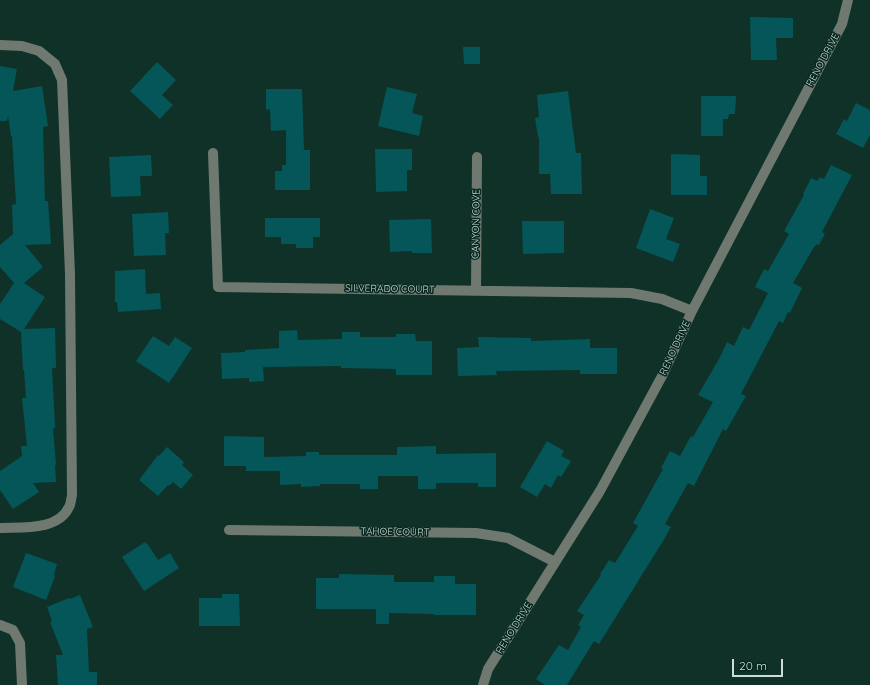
<!DOCTYPE html>
<style>
body{margin:0}
#map{position:relative;width:870px;height:685px;overflow:hidden;background:#103128;font-family:Quicksand,sans-serif}
canvas{display:block}
.scale{position:absolute;left:732px;top:659px;width:51px;height:18px;box-sizing:border-box;border:2px solid #cbddd7;border-top:0;padding-left:5px;font-size:12px;line-height:14px;white-space:nowrap;color:#cbddd7;-webkit-text-stroke:3px #05271f;paint-order:stroke}
</style>
<div id="map">
<canvas width="870" height="685"></canvas>
<div class="scale">20 m</div>
</div>
<script>
const ctx = document.querySelector('canvas').getContext('2d');
ctx.lineJoin = 'round';
function paint(path, color) { ctx.fillStyle = color; ctx.fill(path, 'evenodd'); }
function trace(path, color, width, dash) { ctx.strokeStyle = color; ctx.lineWidth = width; ctx.lineCap = dash ? 'butt' : 'round'; ctx.setLineDash(dash || []); ctx.stroke(path); }
function label(font, color, halo, rows, align = 'center') {
  ctx.font = font + ' Quicksand,sans-serif'; ctx.lineWidth = 3; ctx.setLineDash([]); ctx.textBaseline = 'middle'; ctx.strokeStyle = halo; ctx.fillStyle = color; for (const [text, x, y, turn = 0] of rows) {
    ctx.save(); ctx.translate(x, y); ctx.rotate((+turn || 0) * Math.PI / 180); ctx.textAlign = isNaN(turn) ? turn : align; if (halo) ctx.strokeText(text, 0, 0); ctx.fillText(text, 0, 0); ctx.restore();
  }
}
paint(new Path2D(`
 M 750,17 L 793,18 L 793,38 L 776,38 L 777,60 L 751,60 Z
 M 463,47 L 480,47 L 480,64 L 464,64 Z
 M 157,62 L 176,80 L 162,95 L 173,105 L 160,119 L 130,91 Z
 M 0,66 L 17,69 L 13,91 L 42,86 L 48,126 L 43,127 L 45,201 L 48,201 L 51,244 L 25,245 L 43,267 L 24,283 L 45,297 L 24,329 L 55,328 L 56,368 L 52,368 L 55,424 L 55,428 L 53,429 L 56,465 L 55,465 L 56,482 L 33,483 L 39,492 L 13,509 L 0,490 L 0,471 L 22,456 L 21,446 L 27,446 L 22,398 L 26,398 L 24,370 L 23,370 L 21,332 L 0,319 L 0,304 L 14,283 L 0,267 L 0,245 L 13,234 L 12,205 L 16,204 L 12,136 L 11,136 L 8,116 L 7,121 L 0,121 Z
 M 387,87 L 417,94 L 412,113 L 423,116 L 419,136 L 378,126 Z
 M 266,89 L 302,89 L 304,150 L 310,150 L 310,190 L 275,190 L 275,171 L 282,171 L 282,165 L 286,165 L 286,130 L 271,131 L 270,109 L 266,110 Z
 M 568,91 L 576,153 L 581,153 L 582,194 L 551,194 L 550,174 L 539,174 L 539,137 L 538,137 L 535,118 L 539,117 L 537,95 Z
 M 701,96 L 736,96 L 735,114 L 729,114 L 728,119 L 723,119 L 723,136 L 701,136 Z
 M 856,103 L 870,110 L 870,135 L 863,148 L 836,134 L 844,119 L 847,121 Z
 M 375,149 L 412,149 L 412,170 L 407,170 L 407,191 L 376,192 Z
 M 671,154 L 700,155 L 700,176 L 707,176 L 707,195 L 671,195 Z
 M 151,155 L 152,176 L 140,176 L 141,196 L 111,197 L 109,157 Z
 M 831,165 L 852,175 L 822,232 L 825,234 L 819,245 L 817,244 L 814,247 L 793,283 L 802,288 L 790,313 L 788,312 L 783,323 L 779,321 L 741,394 L 746,396 L 726,431 L 723,429 L 694,486 L 688,483 L 665,524 L 671,527 L 663,541 L 599,644 L 594,641 L 567,685 L 545,685 L 536,679 L 559,645 L 568,650 L 581,627 L 578,625 L 584,615 L 577,611 L 601,575 L 600,574 L 609,560 L 615,563 L 638,526 L 633,523 L 663,469 L 661,468 L 670,451 L 680,456 L 691,436 L 693,437 L 713,402 L 698,395 L 719,359 L 727,342 L 734,346 L 743,327 L 749,330 L 768,293 L 755,287 L 764,269 L 768,271 L 789,234 L 784,231 L 804,195 L 803,194 L 811,178 L 817,181 L 820,177 L 824,179 Z
 M 650,209 L 674,218 L 666,239 L 680,244 L 673,262 L 636,248 Z
 M 168,212 L 169,233 L 165,233 L 166,255 L 134,256 L 132,214 Z
 M 265,218 L 320,218 L 320,237 L 313,237 L 313,248 L 296,248 L 296,244 L 281,244 L 281,237 L 265,237 Z
 M 431,219 L 432,253 L 412,253 L 412,251 L 390,252 L 389,220 Z
 M 522,221 L 564,221 L 564,253 L 523,254 Z
 M 145,269 L 146,294 L 160,293 L 161,309 L 118,312 L 117,302 L 115,302 L 115,271 Z
 M 297,330 L 298,340 L 342,339 L 342,332 L 360,332 L 360,337 L 396,337 L 396,334 L 415,334 L 416,341 L 432,341 L 432,375 L 396,375 L 396,369 L 341,368 L 341,366 L 263,367 L 264,381 L 249,382 L 249,378 L 222,379 L 221,353 L 245,352 L 245,350 L 279,348 L 279,331 Z
 M 153,336 L 169,346 L 175,337 L 192,348 L 169,383 L 136,361 Z
 M 478,337 L 531,338 L 531,341 L 590,339 L 590,348 L 617,348 L 617,374 L 580,374 L 580,370 L 496,371 L 497,375 L 458,376 L 457,348 L 479,347 Z
 M 224,436 L 264,437 L 264,457 L 306,456 L 306,452 L 319,452 L 319,455 L 397,455 L 397,447 L 436,446 L 436,454 L 496,453 L 496,487 L 478,487 L 478,483 L 436,483 L 436,489 L 418,489 L 418,476 L 378,476 L 378,489 L 360,489 L 360,484 L 320,484 L 320,486 L 301,487 L 301,484 L 280,485 L 280,471 L 246,471 L 246,466 L 224,466 Z
 M 547,441 L 564,451 L 561,456 L 571,461 L 561,477 L 558,475 L 551,488 L 545,484 L 537,497 L 520,487 Z
 M 167,447 L 184,462 L 182,465 L 193,475 L 181,489 L 173,482 L 169,486 L 168,485 L 158,496 L 139,480 L 158,455 L 159,456 Z
 M 145,542 L 146,544 L 147,543 L 158,560 L 170,553 L 179,568 L 144,591 L 122,557 Z
 M 26,553 L 57,564 L 54,575 L 55,576 L 46,600 L 13,587 Z
 M 339,574 L 394,575 L 394,582 L 434,582 L 434,576 L 455,576 L 455,584 L 476,584 L 476,615 L 434,615 L 434,614 L 389,613 L 389,624 L 376,624 L 376,609 L 316,609 L 316,578 L 339,578 Z
 M 222,594 L 239,594 L 240,626 L 199,626 L 199,598 L 222,598 Z
 M 80,595 L 93,627 L 87,629 L 89,672 L 97,672 L 97,685 L 58,685 L 56,655 L 63,655 L 50,622 L 52,621 L 47,607 L 69,598 L 70,599 Z`), '#045659');
trace(new Path2D(`
 M 0,45 L 22,46 L 39,51 L 55,64 L 62,80 L 70,274 L 72,495 C 71,499 71,504 69,507 C 58,531 22,527 0,528
 M 213,153 L 218,287 L 631,293 L 662,299 L 692,311
 M 476,290 L 477,157
 M 229,530 L 476,533 L 508,538 L 555,562
 M 0,625 L 13,630 L 20,643 L 22,685
 M 483,685 L 488,669 L 600,491 L 662,376 L 692,311 L 842,24 L 848,0`), '#6f7970', 10);
label('10px', '#cbddd7', '#05271f', [
 ["RENO DRIVE",823,60,-62],
 ["CANYON COVE",476,224,-89],
 ["SILVERADO COURT",390,289,1],
 ["RENO DRIVE",675,348,-65],
 ["TAHOE COURT",395,532,1],
 ["RENO DRIVE",514,628,-58]
]);
</script>
